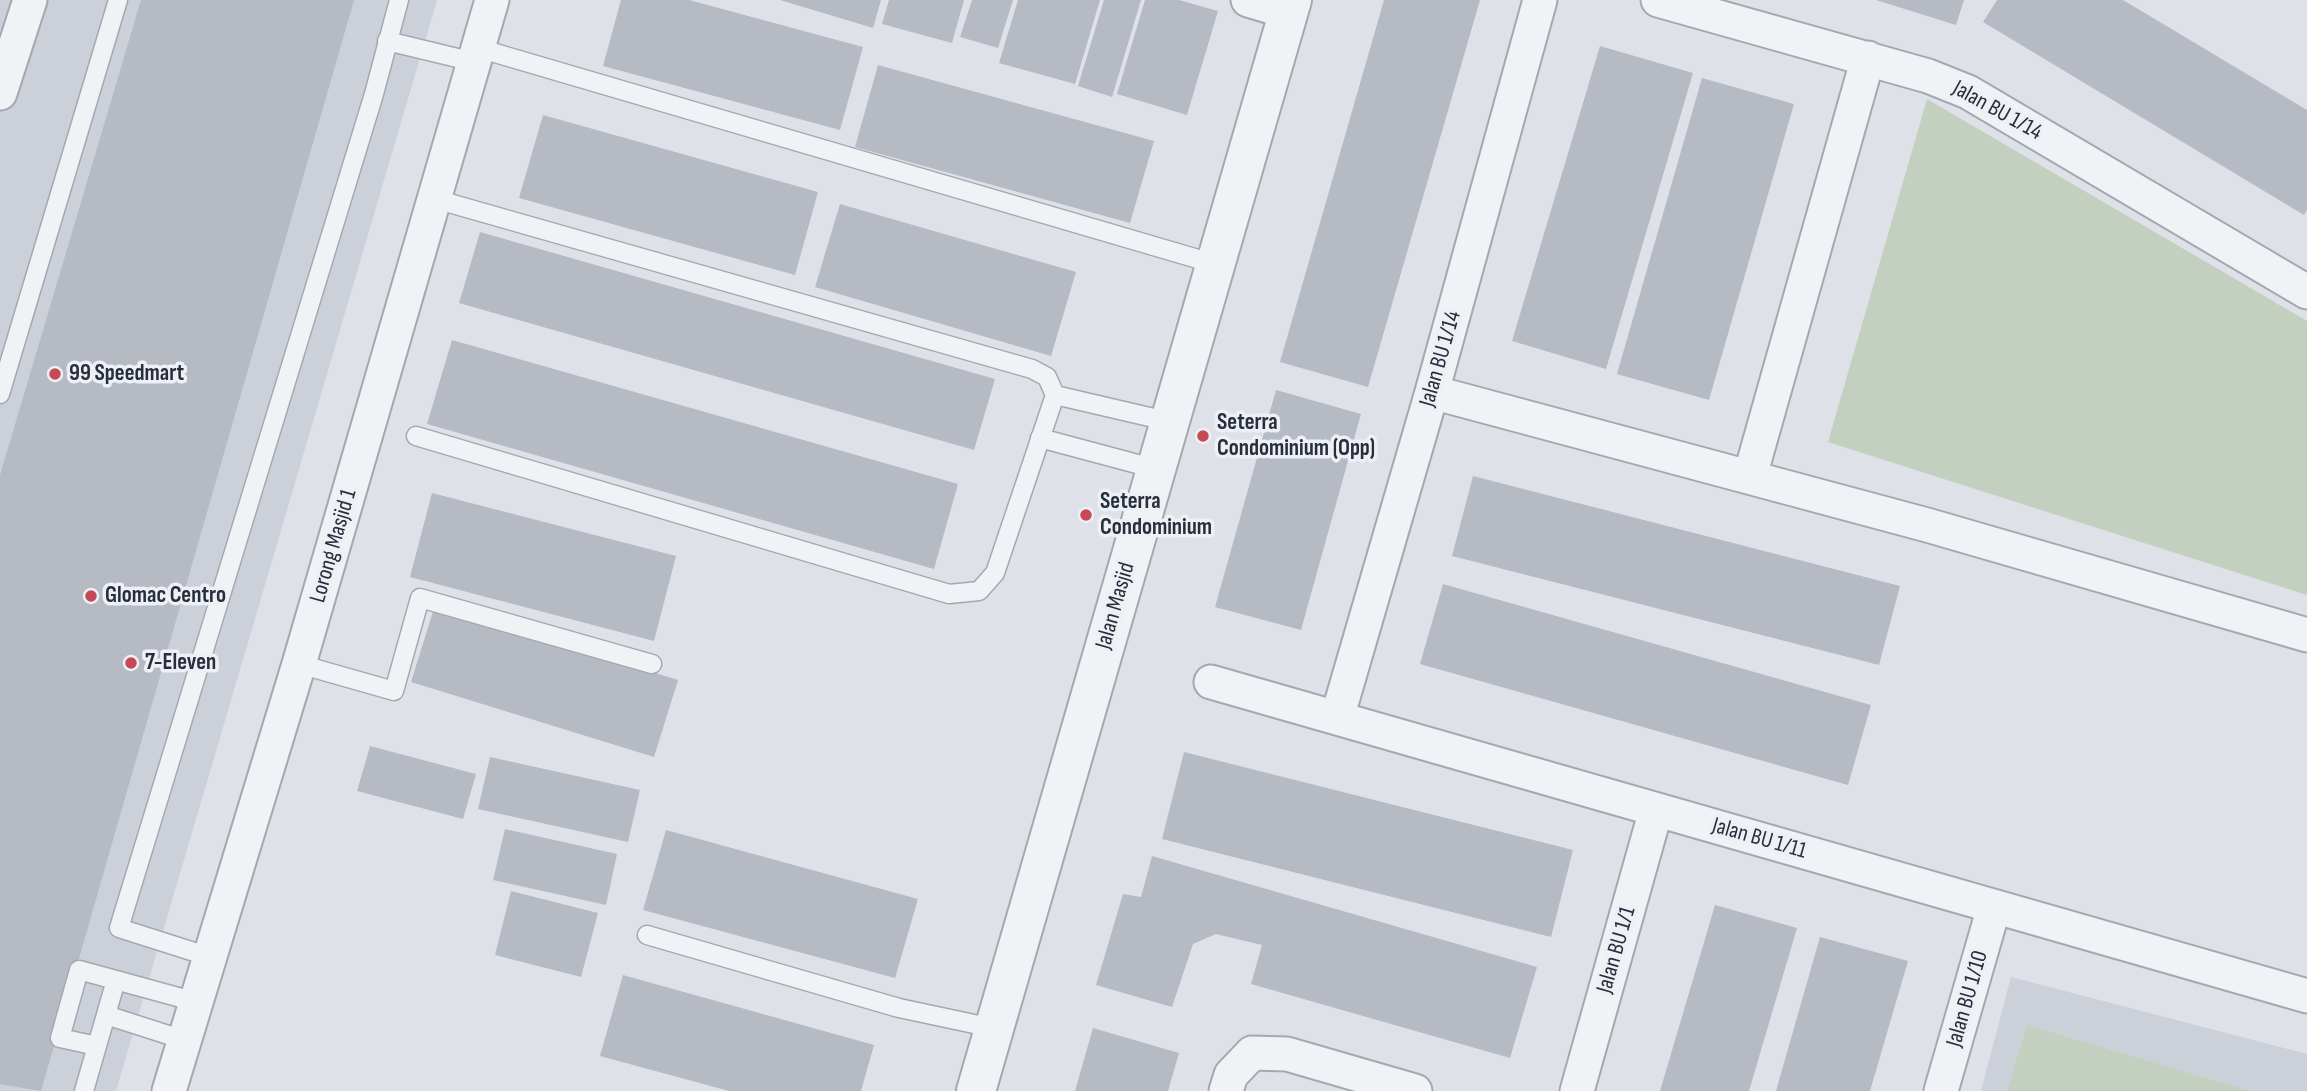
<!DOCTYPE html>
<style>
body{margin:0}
canvas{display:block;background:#dee1e7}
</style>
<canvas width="2307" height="1091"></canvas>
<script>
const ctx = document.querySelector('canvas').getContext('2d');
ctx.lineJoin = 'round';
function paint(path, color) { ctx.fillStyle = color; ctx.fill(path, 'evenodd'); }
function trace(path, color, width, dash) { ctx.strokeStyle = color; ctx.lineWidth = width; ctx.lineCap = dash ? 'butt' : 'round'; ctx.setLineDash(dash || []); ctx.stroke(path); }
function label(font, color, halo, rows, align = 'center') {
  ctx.font = font + ' "Sofia Sans Condensed",sans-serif'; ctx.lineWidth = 7; ctx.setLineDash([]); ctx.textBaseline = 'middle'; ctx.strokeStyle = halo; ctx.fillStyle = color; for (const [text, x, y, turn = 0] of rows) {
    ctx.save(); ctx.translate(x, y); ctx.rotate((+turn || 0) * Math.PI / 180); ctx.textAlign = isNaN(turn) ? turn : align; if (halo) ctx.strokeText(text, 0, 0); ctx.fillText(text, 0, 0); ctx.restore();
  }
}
paint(new Path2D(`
 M 0,0 L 437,0 L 116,1091 L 0,1091 Z
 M 2011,977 L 2307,1054 L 2307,1091 L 1981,1091 Z`), '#ccd0d8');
paint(new Path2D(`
 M 1927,99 L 2307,321 L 2307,595 L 1828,442 Z
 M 2027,1025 L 2249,1091 L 2007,1091 Z`), '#c3d0c0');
paint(new Path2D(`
 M 141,0 L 354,0 L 41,1091 L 0,1084 L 0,475 Z
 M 621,0 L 689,0 L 863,47 L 840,130 L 603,66 Z
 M 780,0 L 881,0 L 873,28 Z
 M 889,0 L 964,0 L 952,43 L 882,24 Z
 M 972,0 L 1013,0 L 998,48 L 960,37 Z
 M 1018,0 L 1100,0 L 1075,84 L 999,63 Z
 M 1104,0 L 1141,0 L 1112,97 L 1078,86 Z
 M 1145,0 L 1179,0 L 1218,11 L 1187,115 L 1117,94 Z
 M 1384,0 L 1480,0 L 1368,387 L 1280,362 Z
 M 1876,0 L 1964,0 L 1956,25 Z
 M 1997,0 L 2123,0 L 2307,110 L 2307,210 L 2304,215 L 1983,22 Z
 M 1600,46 L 1693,73 L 1606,369 L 1512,341 Z
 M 878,65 L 1154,141 L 1130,223 L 855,147 Z
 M 1702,78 L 1794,104 L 1709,400 L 1617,374 Z
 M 543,115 L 818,192 L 795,275 L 519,198 Z
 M 840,204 L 1076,272 L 1051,356 L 815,287 Z
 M 480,232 L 995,379 L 974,450 L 459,303 Z
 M 452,340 L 958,484 L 934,569 L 427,424 Z
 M 1276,390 L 1361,414 L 1301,630 L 1215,607 Z
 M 1473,476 L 1900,586 L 1879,665 L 1452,556 Z
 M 432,493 L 676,556 L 654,641 L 410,577 Z
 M 1443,584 L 1871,705 L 1848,785 L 1420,664 Z
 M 435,605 L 678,680 L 654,757 L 411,682 Z
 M 370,746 L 476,774 L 463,819 L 357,791 Z
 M 1184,752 L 1573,850 L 1551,937 L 1162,839 Z
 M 490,757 L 640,790 L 628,842 L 478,809 Z
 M 505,829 L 617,854 L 606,905 L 493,880 Z
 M 666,830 L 918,899 L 895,978 L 643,910 Z
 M 1152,856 L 1537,967 L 1510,1058 L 1251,984 L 1262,945 L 1216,934 L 1193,944 L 1172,1007 L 1096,985 L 1123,894 L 1141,897 Z
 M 511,891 L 598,913 L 581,977 L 495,955 Z
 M 1715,905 L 1797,928 L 1749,1091 L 1660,1091 Z
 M 1820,937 L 1908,961 L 1870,1091 L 1776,1091 Z
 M 623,975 L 874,1045 L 861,1091 L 729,1091 L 600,1056 Z
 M 1093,1028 L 1179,1053 L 1168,1091 L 1075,1091 Z`), '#b6bac3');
const service = new Path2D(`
 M 387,41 L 474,62
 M 478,48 L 1215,264
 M 0,394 L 118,0
 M 1055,395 L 1171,422
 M 416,436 L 949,594 L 979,591 L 995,573 L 1055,395 L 1047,377 L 1032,369 L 435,199
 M 1040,438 L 1156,469
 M 299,664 L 394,691 L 420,598 L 652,664
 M 647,935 L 899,1008 L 993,1028
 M 210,957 L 119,928 L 374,94 L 399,0
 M 106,1015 L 184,1040
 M 97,1046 L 60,1038 L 79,970 L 196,1002
 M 84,1091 L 116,980`);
const minor = new Path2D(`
 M 1248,0 L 1288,12
 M 1658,0 L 1928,76 L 1968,92 L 2307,292
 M 0,93 L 30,0
 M 1432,392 L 1927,525 L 2307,635
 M 1750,476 L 1868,58
 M 1211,682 L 2307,996
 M 1337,718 L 1432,392 L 1540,0
 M 169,1091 L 299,664 L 492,0
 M 1226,1091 L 1231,1075 L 1252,1053 L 1287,1054 L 1415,1091
 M 1577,1091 L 1656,810
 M 1941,1091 L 1994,907`);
const tertiary = new Path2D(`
 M 976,1091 L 1292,0`);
trace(service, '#a4a8b0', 21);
trace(minor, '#a4a8b0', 37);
trace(tertiary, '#a4a8b0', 42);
trace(service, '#f0f2f5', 18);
trace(minor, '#f0f2f5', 33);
trace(tertiary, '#f0f2f5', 38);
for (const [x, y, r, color] of [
 [55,374,7,"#c54a55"],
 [1203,436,7,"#c54a55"],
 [1086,515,7,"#c54a55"],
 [91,596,7,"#c54a55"],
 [131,663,7,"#c54a55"]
]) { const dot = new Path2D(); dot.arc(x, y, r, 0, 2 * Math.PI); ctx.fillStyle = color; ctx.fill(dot); trace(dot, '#edf0f4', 2.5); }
label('23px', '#282e3c', '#edf0f4', [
 ["Jalan BU 1/14",1997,111,29],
 ["Jalan BU 1/14",1441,359,-74],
 ["Lorong Masjid 1",334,546,-74],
 ["Jalan Masjid",1116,606,-74],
 ["Jalan BU 1/11",1759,839,16],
 ["Jalan BU 1/1",1617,950,-74],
 ["Jalan BU 1/10",1968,999,-74]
]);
label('bold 23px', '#282e3c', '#edf0f4', [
 ["99 Speedmart",69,374],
 ["Seterra",1217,423],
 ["Condominium (Opp)",1217,449],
 ["Seterra",1100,502],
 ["Condominium",1100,528],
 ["Glomac Centro",105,596],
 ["7-Eleven",145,663]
], 'left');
</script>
